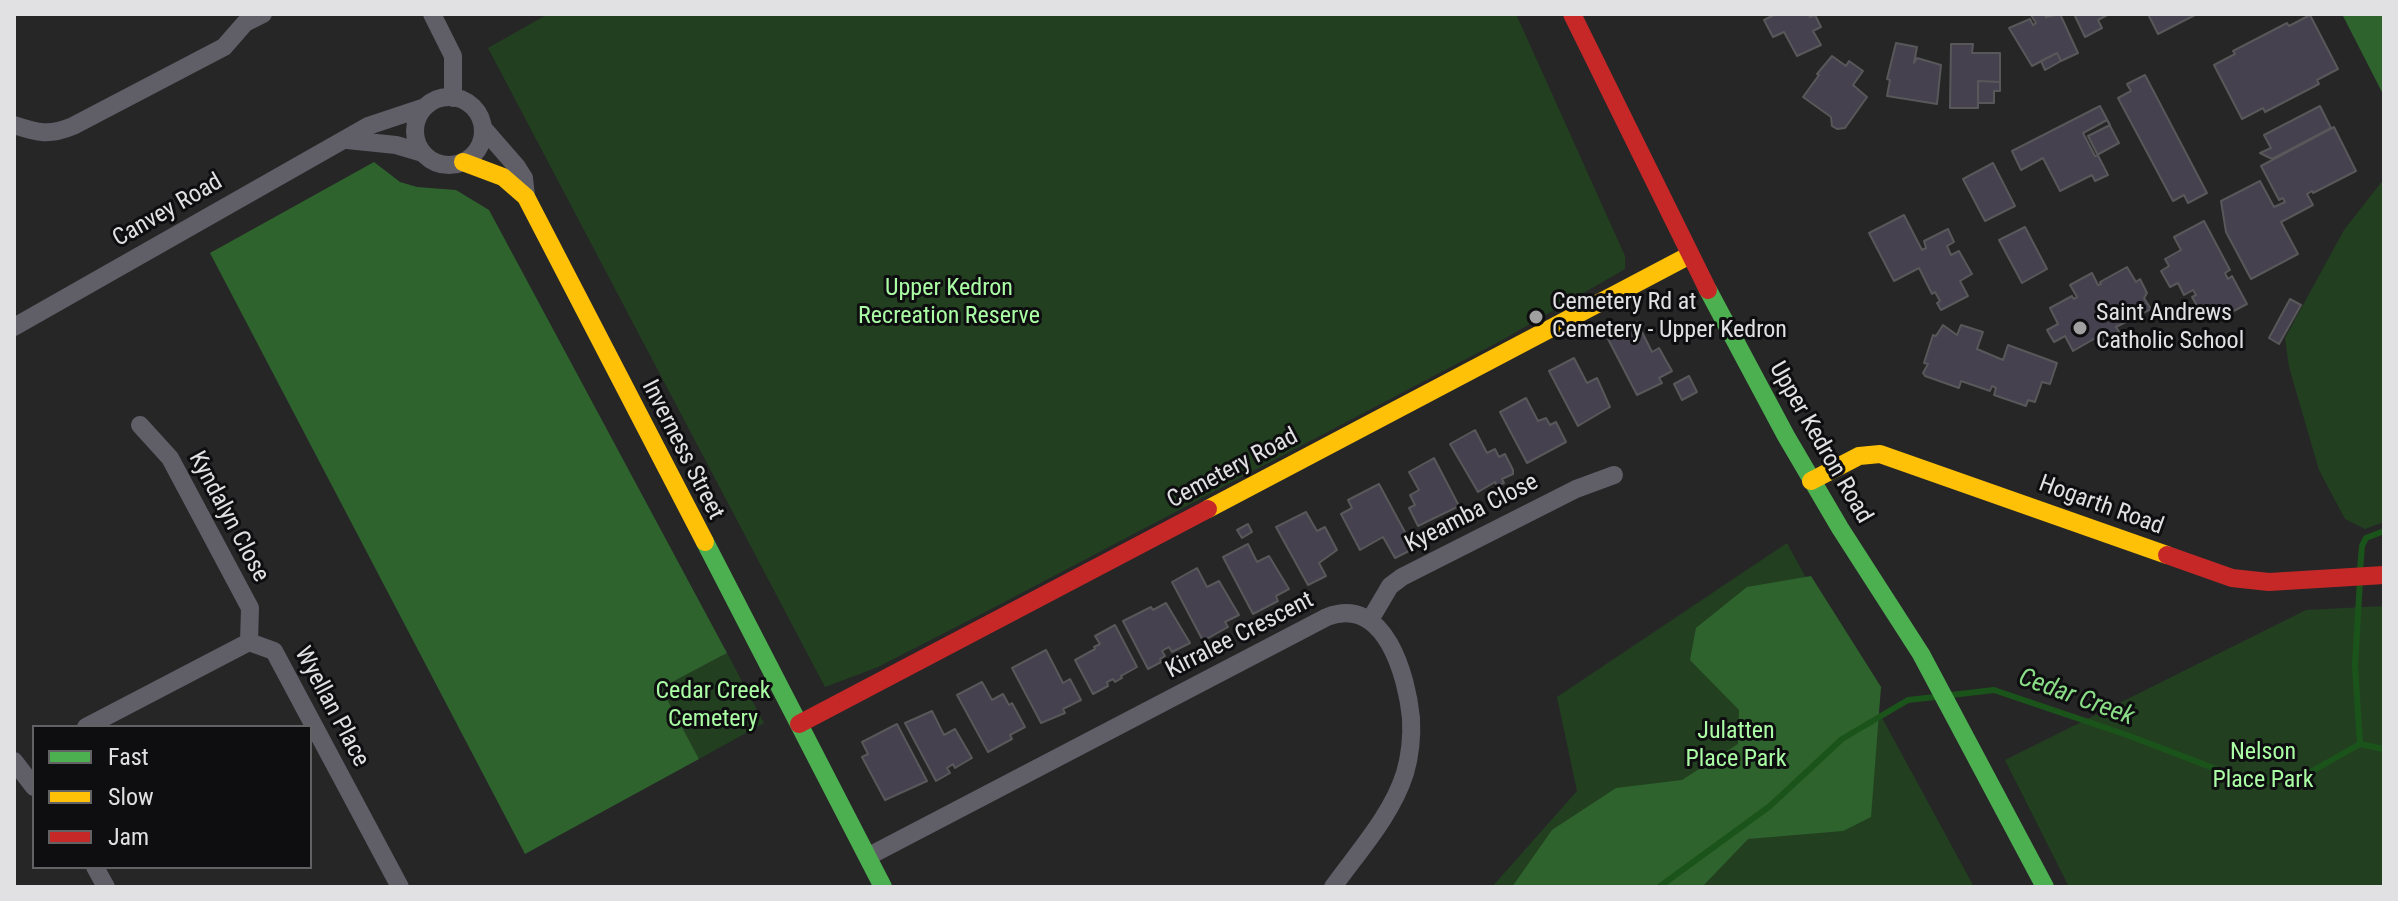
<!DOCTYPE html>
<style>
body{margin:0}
#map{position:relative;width:2398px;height:901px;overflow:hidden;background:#262627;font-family:"Roboto Condensed",sans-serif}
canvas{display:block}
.frame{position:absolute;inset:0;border:16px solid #e1e1e3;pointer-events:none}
.legend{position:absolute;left:32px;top:725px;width:280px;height:144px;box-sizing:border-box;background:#0e0e10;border:2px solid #626264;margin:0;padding:10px 14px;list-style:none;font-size:24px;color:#e1e1e3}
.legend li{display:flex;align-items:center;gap:16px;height:40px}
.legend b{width:40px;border:2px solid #626264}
</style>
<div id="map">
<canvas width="2398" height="901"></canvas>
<div class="frame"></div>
<ul class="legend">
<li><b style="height:10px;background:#4caf50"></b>Fast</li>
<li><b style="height:10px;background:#ffc107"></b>Slow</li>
<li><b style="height:10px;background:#c62828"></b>Jam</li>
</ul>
</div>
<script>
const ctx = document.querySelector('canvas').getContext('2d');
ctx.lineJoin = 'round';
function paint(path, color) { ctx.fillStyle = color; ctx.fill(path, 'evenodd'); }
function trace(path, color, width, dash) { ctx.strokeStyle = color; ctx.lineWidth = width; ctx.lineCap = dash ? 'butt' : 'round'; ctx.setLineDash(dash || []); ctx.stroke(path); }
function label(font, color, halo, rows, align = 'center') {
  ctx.font = font + ' "Roboto Condensed",sans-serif'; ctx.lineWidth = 6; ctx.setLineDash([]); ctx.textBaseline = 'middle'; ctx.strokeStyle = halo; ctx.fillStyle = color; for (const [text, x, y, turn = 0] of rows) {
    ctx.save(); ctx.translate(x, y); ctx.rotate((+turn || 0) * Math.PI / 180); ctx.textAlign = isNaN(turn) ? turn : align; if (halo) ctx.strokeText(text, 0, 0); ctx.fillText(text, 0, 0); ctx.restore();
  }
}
paint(new Path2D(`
 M 548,14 L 1516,14 L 1625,256 L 1625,269 L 1504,339 L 991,609 L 878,667 L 825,687 L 488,48 Z
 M 2384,179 L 2384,522 L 2365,529 L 2345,519 L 2319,470 L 2289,367 L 2285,338 L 2344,230 Z
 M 1787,543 L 1974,887 L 1492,887 L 1577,791 L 1557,697 Z
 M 2384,606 L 2384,887 L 2069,887 L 2005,760 L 2306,610 Z
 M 727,653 L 764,723 L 699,759 L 661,688 Z`), '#224020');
paint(new Path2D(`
 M 2342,14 L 2384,14 L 2384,96 Z
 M 374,162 L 400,182 L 417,187 L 456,190 L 489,210 L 727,653 L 661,688 L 699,759 L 525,854 L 210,253 Z
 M 1811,576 L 1881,687 L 1871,817 L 1843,831 L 1748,839 L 1702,887 L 1512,887 L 1552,830 L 1616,788 L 1682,780 L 1738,744 L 1739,710 L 1690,660 L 1696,628 L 1747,587 Z`), '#2f632d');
trace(new Path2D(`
 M 2360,570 L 2362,546 L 2366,538 L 2384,531
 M 2360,581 L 2355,665 L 2360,744
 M 1951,695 L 1994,690 L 2127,735 L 2229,774 L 2270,781 L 2307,774 L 2360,744 L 2384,749
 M 1659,887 L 1770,806 L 1842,739 L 1908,700 L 1935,697`), '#1b541a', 6);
const building = new Path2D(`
 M 1776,14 L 1808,14 L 1810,17 L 1815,15 L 1821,27 L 1813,31 L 1821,45 L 1797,56 L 1784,32 L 1773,37 L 1764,20 Z
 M 2045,14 L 2046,17 L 2060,14 L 2078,53 L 2061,61 L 2057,53 L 2032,66 L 2009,28 L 2030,19 L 2033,25 L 2036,23 L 2031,15 Z
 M 2074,14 L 2109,14 L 2098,20 L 2102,28 L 2085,37 Z
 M 2148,14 L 2194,14 L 2195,15 L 2158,34 Z
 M 2310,15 L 2338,69 L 2317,80 L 2319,84 L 2265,112 L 2263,108 L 2242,119 L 2214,65 L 2235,54 L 2233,51 L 2287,23 L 2289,26 Z
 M 1896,43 L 1917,47 L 1914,63 L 1917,58 L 1941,65 L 1937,104 L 1887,96 L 1890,80 L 1887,79 Z
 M 1951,44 L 1973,44 L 1972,53 L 2000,53 L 2000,82 L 1978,81 L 1978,108 L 1950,108 Z
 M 2057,53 L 2061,61 L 2045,70 L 2041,61 Z
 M 1832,56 L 1846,66 L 1849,61 L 1863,71 L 1853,85 L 1867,97 L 1845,128 L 1837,129 L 1832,126 L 1831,117 L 1803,97 L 1819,75 L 1817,74 Z
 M 2145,75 L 2207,193 L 2188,203 L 2184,195 L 2173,201 L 2118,98 L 2131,91 L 2127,84 Z
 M 1978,81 L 2000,82 L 2000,91 L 1994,91 L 1994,103 L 1978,103 Z
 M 2100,106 L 2110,125 L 2088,136 L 2108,175 L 2095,181 L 2092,175 L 2060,191 L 2043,158 L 2021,170 L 2012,151 Z
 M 2320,106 L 2331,128 L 2272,159 L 2260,153 L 2271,148 L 2264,135 Z
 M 2107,120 L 2119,143 L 2095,156 L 2083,133 Z
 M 2334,127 L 2356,171 L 2313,193 L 2312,191 L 2307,194 L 2313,205 L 2281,222 L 2298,254 L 2251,279 L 2226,232 L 2221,201 L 2260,181 L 2274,207 L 2285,202 L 2283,198 L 2279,200 L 2261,166 Z
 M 1993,163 L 2015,206 L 1985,221 L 1963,179 Z
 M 1904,215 L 1922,250 L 1926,248 L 1924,241 L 1948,229 L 1954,242 L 1947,246 L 1951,255 L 1959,251 L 1972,274 L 1960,281 L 1968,296 L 1941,310 L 1937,303 L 1940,301 L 1935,292 L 1932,294 L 1919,268 L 1894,281 L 1869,233 Z
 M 2204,221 L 2230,270 L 2225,273 L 2228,279 L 2232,276 L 2247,304 L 2224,316 L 2219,307 L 2203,316 L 2192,297 L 2196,295 L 2193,290 L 2184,295 L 2178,283 L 2170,287 L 2161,271 L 2169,266 L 2165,259 L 2181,250 L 2174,237 Z
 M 2025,227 L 2047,269 L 2022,283 L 1999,240 Z
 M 2127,267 L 2136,282 L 2140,279 L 2147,293 L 2144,298 L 2151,309 L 2116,327 L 2120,333 L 2104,341 L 2101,335 L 2073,351 L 2065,336 L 2054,342 L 2047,330 L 2058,324 L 2050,308 L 2072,296 L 2074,299 L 2077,297 L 2070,285 L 2092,273 L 2098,285 L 2101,284 L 2100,282 Z
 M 2290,299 L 2301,305 L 2279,344 L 2269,338 Z
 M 1637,322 L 1652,352 L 1659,348 L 1672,371 L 1659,378 L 1662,383 L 1637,395 L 1607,337 Z
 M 1943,325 L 1957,335 L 1961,325 L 1983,332 L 1977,349 L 2003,360 L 2008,345 L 2057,363 L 2050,384 L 2042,382 L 2035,402 L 2028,400 L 2026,406 L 1994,395 L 1996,388 L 1992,386 L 1990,391 L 1961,381 L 1959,388 L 1925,376 L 1923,373 L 1928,364 L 1924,363 L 1933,335 L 1936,336 Z
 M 1574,358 L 1587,383 L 1597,378 L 1610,407 L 1578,426 L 1549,371 Z
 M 1689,376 L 1697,392 L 1682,400 L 1674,384 Z
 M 1526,398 L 1538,421 L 1546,418 L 1550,425 L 1556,422 L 1566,442 L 1527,463 L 1500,412 Z
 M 1475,430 L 1487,453 L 1495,449 L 1499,457 L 1505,454 L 1513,470 L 1513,474 L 1502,479 L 1504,483 L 1497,486 L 1495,482 L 1478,492 L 1450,444 Z
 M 1434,458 L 1459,506 L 1418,526 L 1409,508 L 1415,505 L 1410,495 L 1419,490 L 1409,472 Z
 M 1379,484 L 1406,534 L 1404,535 L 1411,550 L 1395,558 L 1383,537 L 1360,550 L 1341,514 L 1352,508 L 1348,500 Z
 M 1306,512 L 1317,531 L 1325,527 L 1337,550 L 1319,563 L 1326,576 L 1308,585 L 1276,527 Z
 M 1248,524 L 1252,532 L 1242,538 L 1237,530 Z
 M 1248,544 L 1257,562 L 1269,556 L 1289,589 L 1276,596 L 1278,601 L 1253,614 L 1223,557 Z
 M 1197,568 L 1207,587 L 1219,581 L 1239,615 L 1225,622 L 1228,627 L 1203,641 L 1172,582 Z
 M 1166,603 L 1190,643 L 1172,652 L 1169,647 L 1162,651 L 1165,656 L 1160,659 L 1161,662 L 1148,669 L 1123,621 L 1151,607 L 1153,610 Z
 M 1115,625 L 1137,667 L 1121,676 L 1122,678 L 1115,682 L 1113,679 L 1107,682 L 1108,686 L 1093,694 L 1075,660 L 1095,649 L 1094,647 L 1100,644 L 1095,636 Z
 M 1046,650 L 1063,683 L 1070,679 L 1081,700 L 1063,709 L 1065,713 L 1041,723 L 1012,668 Z
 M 982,682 L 992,700 L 1003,694 L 1009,705 L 1012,703 L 1025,727 L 1010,735 L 1012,739 L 988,752 L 957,695 Z
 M 932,711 L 944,735 L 955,729 L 972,758 L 955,768 L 953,764 L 947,768 L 950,773 L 936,781 L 905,723 Z
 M 897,724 L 927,781 L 885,800 L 862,757 L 868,754 L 862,742 Z`);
paint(building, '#45414f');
trace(building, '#58585a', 2);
trace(new Path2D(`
 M 432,14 L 453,56 L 453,98
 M415 131a34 34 0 1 1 68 0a34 34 0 1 1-68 0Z
 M 14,125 C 38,133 49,136 73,126 L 224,47 L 245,23 L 263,14
 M 483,128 L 517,167 L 524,178 L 526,197
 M 347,140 L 396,145 L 423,153
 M 14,327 L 368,126 L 425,107
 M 140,425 L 170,458 L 250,608 L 249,642
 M 1370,620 L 1390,586 L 1402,577 L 1576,489 L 1614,475
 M 86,727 L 249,642 L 274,651 L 400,887
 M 14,761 L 34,787
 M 869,856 L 1327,617 C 1385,594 1407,677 1411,718 C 1412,736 1410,756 1405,773 C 1392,815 1358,852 1333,887
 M 95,867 L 106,887`), '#605e67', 18);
trace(new Path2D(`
 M 1708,290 L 1786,436 L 1840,528 L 1921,654 L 2045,887
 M 705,542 L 883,887`), '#4caf50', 18);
trace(new Path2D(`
 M 463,162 L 503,177 L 526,197 L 705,542
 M 1811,481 L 1859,456 L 1880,454 L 2167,555
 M 1208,509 L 1690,255`), '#ffc107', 18);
trace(new Path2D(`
 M 1572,14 L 1708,290
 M 2167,555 L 2232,578 L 2269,582 L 2384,575
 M 799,724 L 1208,509`), '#c62828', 18);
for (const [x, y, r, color] of [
 [1536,317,8,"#a0a0a1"],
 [2080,328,8,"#a0a0a1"]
]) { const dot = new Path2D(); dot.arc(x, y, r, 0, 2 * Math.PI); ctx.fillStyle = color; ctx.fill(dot); trace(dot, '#0e0e10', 3); }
label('24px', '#e1e1e3', '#0e0e10', [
 ["Canvey Road",168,211,-30],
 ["Upper Kedron Road",1820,443,60],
 ["Inverness Street",682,450,63],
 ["Cemetery Road",1233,469,-28],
 ["Hogarth Road",2101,506,20],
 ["Kyeamba Close",1472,514,-27],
 ["Kyndalyn Close",228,517,62],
 ["Kirralee Crescent",1240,636,-27],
 ["Wyellan Place",331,707,62]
]);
label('24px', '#aafda4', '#0e0e10', [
 ["Upper Kedron",949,289],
 ["Recreation Reserve",949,317],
 ["Cedar Creek",713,692],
 ["Cemetery",713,720],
 ["Julatten",1736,732],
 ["Place Park",1736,760],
 ["Nelson",2263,753],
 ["Place Park",2263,781]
]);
label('24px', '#e1e1e3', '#0e0e10', [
 ["Cemetery Rd at",1552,303],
 ["Cemetery - Upper Kedron",1552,331],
 ["Saint Andrews",2096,314],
 ["Catholic School",2096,342]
], 'left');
label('italic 26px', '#8add86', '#0e0e10', [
 ["Cedar Creek",2076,698,20]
]);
</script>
